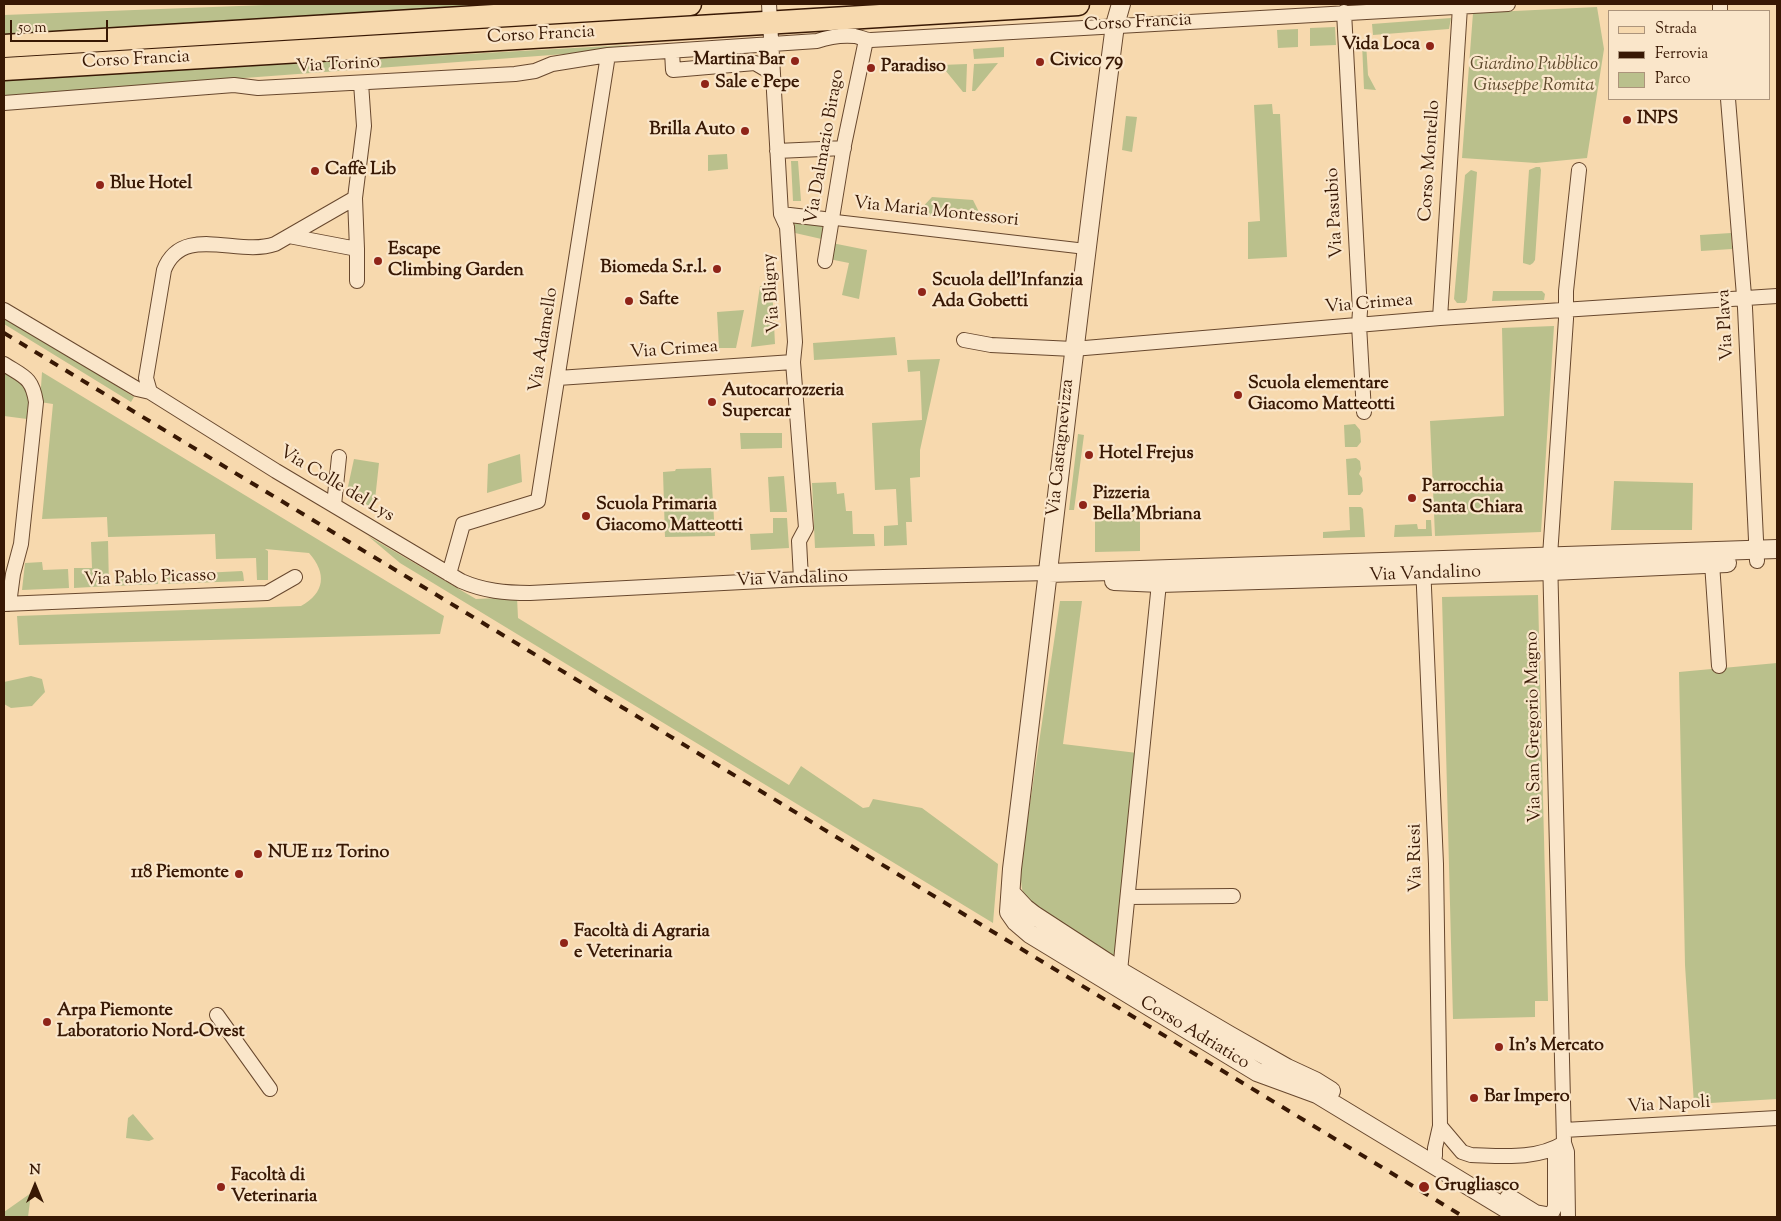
<!DOCTYPE html>
<meta charset="utf-8">
<style>
body{margin:0}
#map{position:relative;width:1781px;height:1221px;overflow:hidden;background:#f7d9ae;font-family:"Sorts Mill Goudy",serif}
canvas{display:block}
.frame{position:absolute;inset:0;border:5px solid #381804;pointer-events:none}
.legend{position:absolute;left:1608px;top:10px;width:162px;height:90px;box-sizing:border-box;background:#fae6ca;border:1px solid #ac947b;margin:0;padding:6px 9px;list-style:none;font-size:15px;color:#381804}
.legend li{display:flex;align-items:center;gap:10px;height:25px}
.legend b{width:25px;border:1px solid #ac947b}
.north{position:absolute;left:10px;top:1161px;width:50px;height:50px;-webkit-text-stroke:4px #fae6ca;paint-order:stroke;rotate:0deg;font-size:14px;font-weight:700;line-height:20px;text-align:center;color:#381804}
.north::after{content:'';display:block;margin:auto;width:18px;height:22px;background:#381804;clip-path:polygon(50% 0,100% 100%,50% 72%,0 100%)}
.scale{position:absolute;left:10px;top:20px;width:98px;height:22px;box-sizing:border-box;border:2px solid #381804;border-top:0;padding-left:6px;font-size:15px;line-height:18px;white-space:nowrap;color:#381804;-webkit-text-stroke:4px #fae6ca;paint-order:stroke}
</style>
<div id="map">
<canvas width="1781" height="1221"></canvas>
<div class="frame"></div>
<ul class="legend">
<li><b style="height:6px;background:#f7d9ae"></b>Strada</li>
<li><b style="height:6px;background:#381804"></b>Ferrovia</li>
<li><b style="height:14px;background:#bac08c"></b>Parco</li>
</ul>
<div class="north">N</div>
<div class="scale">50 m</div>
</div>
<script>
const ctx = document.querySelector('canvas').getContext('2d');
ctx.lineJoin = 'round';
function paint(path, color) { ctx.fillStyle = color; ctx.fill(path, 'evenodd'); }
function trace(path, color, width, dash) { ctx.strokeStyle = color; ctx.lineWidth = width; ctx.lineCap = dash ? 'butt' : 'round'; ctx.setLineDash(dash || []); ctx.stroke(path); }
function label(font, color, halo, rows, align = 'center') {
  ctx.font = font + ' "Sorts Mill Goudy",serif'; ctx.lineWidth = 4.5; ctx.setLineDash([]); ctx.textBaseline = 'middle'; ctx.strokeStyle = halo; ctx.fillStyle = color; for (const [text, x, y, turn = 0] of rows) {
    ctx.save(); ctx.translate(x, y); ctx.rotate((+turn || 0) * Math.PI / 180); ctx.textAlign = isNaN(turn) ? turn : align; if (halo) ctx.strokeText(text, 0, 0); ctx.fillText(text, 0, 0); ctx.restore();
  }
}
paint(new Path2D(`
 M 291,4 L 549,4 L 4,37 L 4,15 Z
 M 1597,7 L 1604,49 L 1587,158 L 1536,163 L 1462,158 L 1473,13 Z
 M 1451,18 L 1449,29 L 1373,35 L 1372,24 Z
 M 1335,27 L 1336,45 L 1310,46 L 1310,28 Z
 M 1298,29 L 1298,47 L 1278,48 L 1277,30 Z
 M 1366,42 L 1368,75 L 1376,90 L 1364,89 L 1362,43 Z
 M 627,45 L 633,47 L 605,51 L 4,96 L 4,80 Z
 M 1004,47 L 1004,57 L 974,59 L 973,49 Z
 M 998,63 L 975,91 L 972,91 L 974,64 Z
 M 967,64 L 966,92 L 963,92 L 941,65 Z
 M 1272,104 L 1273,114 L 1280,114 L 1287,257 L 1248,259 L 1248,222 L 1260,221 L 1254,105 Z
 M 1126,116 L 1137,117 L 1132,152 L 1122,150 Z
 M 727,154 L 728,169 L 708,171 L 708,155 Z
 M 791,161 L 798,161 L 801,201 L 793,201 Z
 M 1536,167 L 1540,167 L 1541,170 L 1535,260 L 1533,263 L 1530,265 L 1523,263 L 1523,258 L 1529,170 Z
 M 1471,170 L 1477,172 L 1467,300 L 1465,303 L 1457,303 L 1454,299 L 1465,175 Z
 M 932,197 L 973,200 L 984,222 L 916,214 Z
 M 794,219 L 830,222 L 826,240 L 795,233 Z
 M 1731,233 L 1732,249 L 1701,251 L 1700,235 Z
 M 832,243 L 867,250 L 859,299 L 842,295 L 849,263 L 829,259 Z
 M 772,285 L 775,344 L 751,347 L 760,286 Z
 M 1493,291 L 1542,291 L 1545,294 L 1544,300 L 1492,301 Z
 M 744,310 L 736,348 L 719,348 L 717,312 Z
 M 4,315 L 134,397 L 131,402 L 4,324 Z
 M 1554,326 L 1541,532 L 1435,536 L 1430,421 L 1504,416 L 1502,328 Z
 M 895,337 L 897,355 L 814,360 L 813,343 Z
 M 940,359 L 920,450 L 920,477 L 910,478 L 912,522 L 906,522 L 907,545 L 884,546 L 884,526 L 898,525 L 896,489 L 875,490 L 872,423 L 922,420 L 920,371 L 908,372 L 907,360 Z
 M 4,369 C 33,387 30,385 27,419 L 4,416 Z
 M 42,372 L 444,616 L 440,634 L 19,645 L 17,616 L 301,606 C 325,593 327,573 309,553 L 265,549 L 268,551 L 268,580 L 257,580 L 256,558 L 216,559 L 215,534 L 108,537 L 107,517 L 42,519 L 53,404 L 40,402 Z
 M 1355,424 L 1360,430 L 1361,442 L 1357,447 L 1345,447 L 1344,425 Z
 M 740,433 L 782,433 L 782,448 L 741,449 Z
 M 1078,434 L 1084,435 L 1074,510 L 1069,510 Z
 M 520,454 L 522,482 L 487,493 L 488,464 Z
 M 1356,458 L 1360,461 L 1361,469 L 1359,474 L 1362,478 L 1363,491 L 1360,495 L 1348,495 L 1346,459 Z
 M 354,459 L 379,463 L 374,509 L 349,495 L 347,491 Z
 M 711,468 L 715,536 L 665,537 L 663,472 L 675,471 L 676,469 Z
 M 784,476 L 787,512 L 770,512 L 768,477 Z
 M 1614,481 L 1693,483 L 1692,530 L 1611,530 Z
 M 836,482 L 837,494 L 844,493 L 846,511 L 852,511 L 853,534 L 874,534 L 875,546 L 815,548 L 812,483 Z
 M 1349,507 L 1361,507 L 1363,509 L 1365,537 L 1323,538 L 1323,532 L 1350,530 Z
 M 773,518 L 787,518 L 789,548 L 751,550 L 750,534 L 773,533 Z
 M 1095,519 L 1140,519 L 1140,551 L 1095,552 Z
 M 1426,520 L 1431,520 L 1432,536 L 1394,537 L 1395,525 L 1417,524 L 1418,529 L 1426,529 Z
 M 368,536 L 476,599 L 517,597 L 518,618 L 789,785 L 801,766 L 863,808 L 869,807 L 873,799 L 922,808 L 998,864 L 993,923 L 400,563 Z
 M 108,541 L 109,586 L 74,588 L 74,568 L 92,568 L 91,542 Z
 M 42,562 L 43,570 L 68,569 L 69,588 L 22,590 L 25,563 Z
 M 242,571 L 243,573 L 244,581 L 164,584 L 163,575 Z
 M 157,575 L 158,584 L 115,586 L 114,577 Z
 M 1538,595 L 1548,1001 L 1535,1001 L 1535,1017 L 1453,1019 L 1442,597 Z
 M 1060,601 L 1082,601 L 1063,744 L 1137,753 L 1117,959 C 1095,946 1032,916 1023,893 C 1021,886 1021,878 1020,871 Z
 M 1777,663 L 1777,1099 L 1694,1104 L 1685,965 L 1679,672 Z
 M 31,676 L 42,679 L 45,692 L 32,706 L 11,708 L 4,704 L 4,682 Z
 M 133,1114 L 154,1139 L 149,1141 L 126,1138 L 128,1118 Z
 M 31,1193 L 28,1217 L 5,1217 L 4,1212 Z`), '#bac08c');
const pedestrian = new Path2D(`
 M 827,219 L 1086,249`);
const minor = new Path2D(`
 M 769,4 L 781,214 L 787,227 L 795,342 L 793,362 L 806,528 L 799,541 L 801,579
 M 1720,4 L 1720,11
 M 1344,12 L 1360,311 L 1359,325 L 1364,412
 M 672,51 L 673,70 L 755,63 L 772,73
 M 1728,99 L 1745,308 L 1757,561
 M 4,103 L 234,85 L 258,88 L 515,74 L 535,71 L 552,64 L 608,55 L 817,41 C 828,37 843,35 855,36 C 860,37 865,40 871,40 L 1508,4
 M 777,151 L 844,148
 M 781,214 L 824,219
 M 289,236 L 357,249
 M 825,261 L 844,145 L 866,40
 M 357,281 L 357,249 L 355,198 L 364,126 L 361,83
 M 4,310 L 137,389 L 150,392 L 276,471 L 461,581 C 484,591 505,593 530,593 L 801,579 L 1049,573
 M 1440,318 L 1460,7
 M 964,340 L 991,345 L 1073,349 L 1440,318 L 1777,296
 M 4,364 C 24,377 32,377 36,402 L 21,544 L 13,574 L 9,604
 M 558,378 L 793,362
 M 150,392 L 146,378 L 164,270 C 182,223 238,257 275,244 L 355,198
 M 334,505 L 339,457
 M 1712,563 L 1719,666
 M 1423,565 L 1436,864 L 1440,1126 L 1435,1148 L 1435,1156
 M 449,574 L 463,524 L 538,501 L 608,55
 M 4,604 L 267,593 L 295,577
 M 1128,897 L 1233,896
 M 1120,971 L 1160,573
 M 217,1015 L 270,1089
 M 1440,1126 L 1462,1152 L 1471,1155 C 1503,1156 1536,1160 1564,1143 L 1550,556 L 1566,319 L 1566,291 L 1579,170
 M 1564,1130 L 1777,1118
 M 1551,1215 L 1555,1207 L 1555,1152 L 1564,1143 L 1567,1152 L 1568,1217`);
const tertiary = new Path2D(`
 M 1121,4 L 1115,25 C 1078,306 1047,588 1012,869 L 1009,912 L 1016,922 L 1030,934 L 1257,1072 L 1317,1094 L 1520,1217
 M 1049,573 L 1777,549
 M 1114,581 L 1160,583 L 1423,575 L 1551,571 L 1727,563
 M 1011,893 L 1025,908 L 1034,915 L 1120,971 L 1229,1035 L 1287,1068 L 1315,1081 L 1331,1091
 M 1509,1198 L 1535,1214 L 1546,1216`);
const primary = new Path2D(`
 M 4,46 L 690,4
 M 4,69 L 1078,4`);
trace(pedestrian, '#68482e', 12);
trace(minor, '#68482e', 16);
trace(tertiary, '#68482e', 20);
trace(primary, '#381804', 25);
trace(pedestrian, '#fae6ca', 10);
trace(minor, '#fae6ca', 14);
trace(tertiary, '#fae6ca', 18);
trace(primary, '#f7d9ae', 22);
trace(new Path2D(`
 M 4,333 L 1464,1217`), '#381804', 4, [9, 9]);
for (const [x, y, r, color] of [
 [1430,46,5,"#8f2418"],
 [795,61,5,"#8f2418"],
 [1040,62,5,"#8f2418"],
 [871,68,5,"#8f2418"],
 [705,84,5,"#8f2418"],
 [1627,120,5,"#8f2418"],
 [745,131,5,"#8f2418"],
 [315,171,5,"#8f2418"],
 [100,185,5,"#8f2418"],
 [378,261,5,"#8f2418"],
 [717,269,5,"#8f2418"],
 [922,292,5,"#8f2418"],
 [629,301,5,"#8f2418"],
 [1238,395,5,"#8f2418"],
 [712,402,5,"#8f2418"],
 [1089,455,5,"#8f2418"],
 [1412,498,5,"#8f2418"],
 [1083,505,5,"#8f2418"],
 [586,516,5,"#8f2418"],
 [258,854,5,"#8f2418"],
 [239,874,5,"#8f2418"],
 [564,943,5,"#8f2418"],
 [47,1022,5,"#8f2418"],
 [1499,1047,5,"#8f2418"],
 [1474,1098,5,"#8f2418"],
 [221,1187,5,"#8f2418"],
 [1424,1187,6,"#8f2418"]
]) { const dot = new Path2D(); dot.arc(x, y, r, 0, 2 * Math.PI); ctx.fillStyle = color; ctx.fill(dot); trace(dot, '#fae6ca', 2); }
label('18px', '#381804', '#fae6ca', [
 ["Corso Francia",1138,24,-3],
 ["Corso Francia",541,36,-3],
 ["Corso Francia",136,61,-3],
 ["Via Torino",338,66,-3],
 ["Via Dalmazio Birago",826,147,-80],
 ["Corso Montello",1431,161,-86],
 ["Via Maria Montessori",936,213,6],
 ["Via Pasubio",1336,213,-93],
 ["Via Bligny",773,293,-94],
 ["Via Crimea",1369,305,-5],
 ["Via Plava",1727,325,-93],
 ["Via Adamello",545,340,-81],
 ["Via Crimea",674,351,-4],
 ["Via Castagnevizza",1062,448,-84],
 ["Via Colle del Lys",336,485,31],
 ["Via Vandalino",1425,575,-2],
 ["Via Pablo Picasso",150,579,-2],
 ["Via Vandalino",792,580,-2],
 ["Via San Gregorio Magno",1535,727,-91],
 ["Via Riesi",1417,858,-91],
 ["Corso Adriatico",1194,1034,31],
 ["Via Napoli",1669,1106,-3]
]);
label('bold 18px', '#381804', '#fae6ca', [
 ["Vida Loca",1420,46,"right"],
 ["Martina Bar",785,61,"right"],
 ["Civico 79",1050,62],
 ["Paradiso",881,68],
 ["Sale e Pepe",715,84],
 ["INPS",1637,120],
 ["Brilla Auto",735,131,"right"],
 ["Caffè Lib",325,171],
 ["Blue Hotel",110,185],
 ["Escape",388,251],
 ["Climbing Garden",388,272],
 ["Biomeda S.r.l.",707,269,"right"],
 ["Scuola dell'Infanzia",932,282],
 ["Ada Gobetti",932,303],
 ["Safte",639,301],
 ["Scuola elementare",1248,385],
 ["Giacomo Matteotti",1248,406],
 ["Autocarrozzeria",722,392],
 ["Supercar",722,413],
 ["Hotel Frejus",1099,455],
 ["Parrocchia",1422,488],
 ["Santa Chiara",1422,509],
 ["Pizzeria",1093,495],
 ["Bella'Mbriana",1093,516],
 ["Scuola Primaria",596,506],
 ["Giacomo Matteotti",596,527],
 ["NUE 112 Torino",268,854],
 ["118 Piemonte",229,874,"right"],
 ["Facoltà di Agraria",574,933],
 ["e Veterinaria",574,954],
 ["Arpa Piemonte",57,1012],
 ["Laboratorio Nord-Ovest",57,1033],
 ["In's Mercato",1509,1047],
 ["Bar Impero",1484,1098],
 ["Facoltà di",231,1177],
 ["Veterinaria",231,1198],
 ["Grugliasco",1435,1187]
], 'left');
label('italic 18px', '#5f4a2d', '#fae6ca', [
 ["Giardino Pubblico",1534,66],
 ["Giuseppe Romita",1534,87]
]);
</script>
